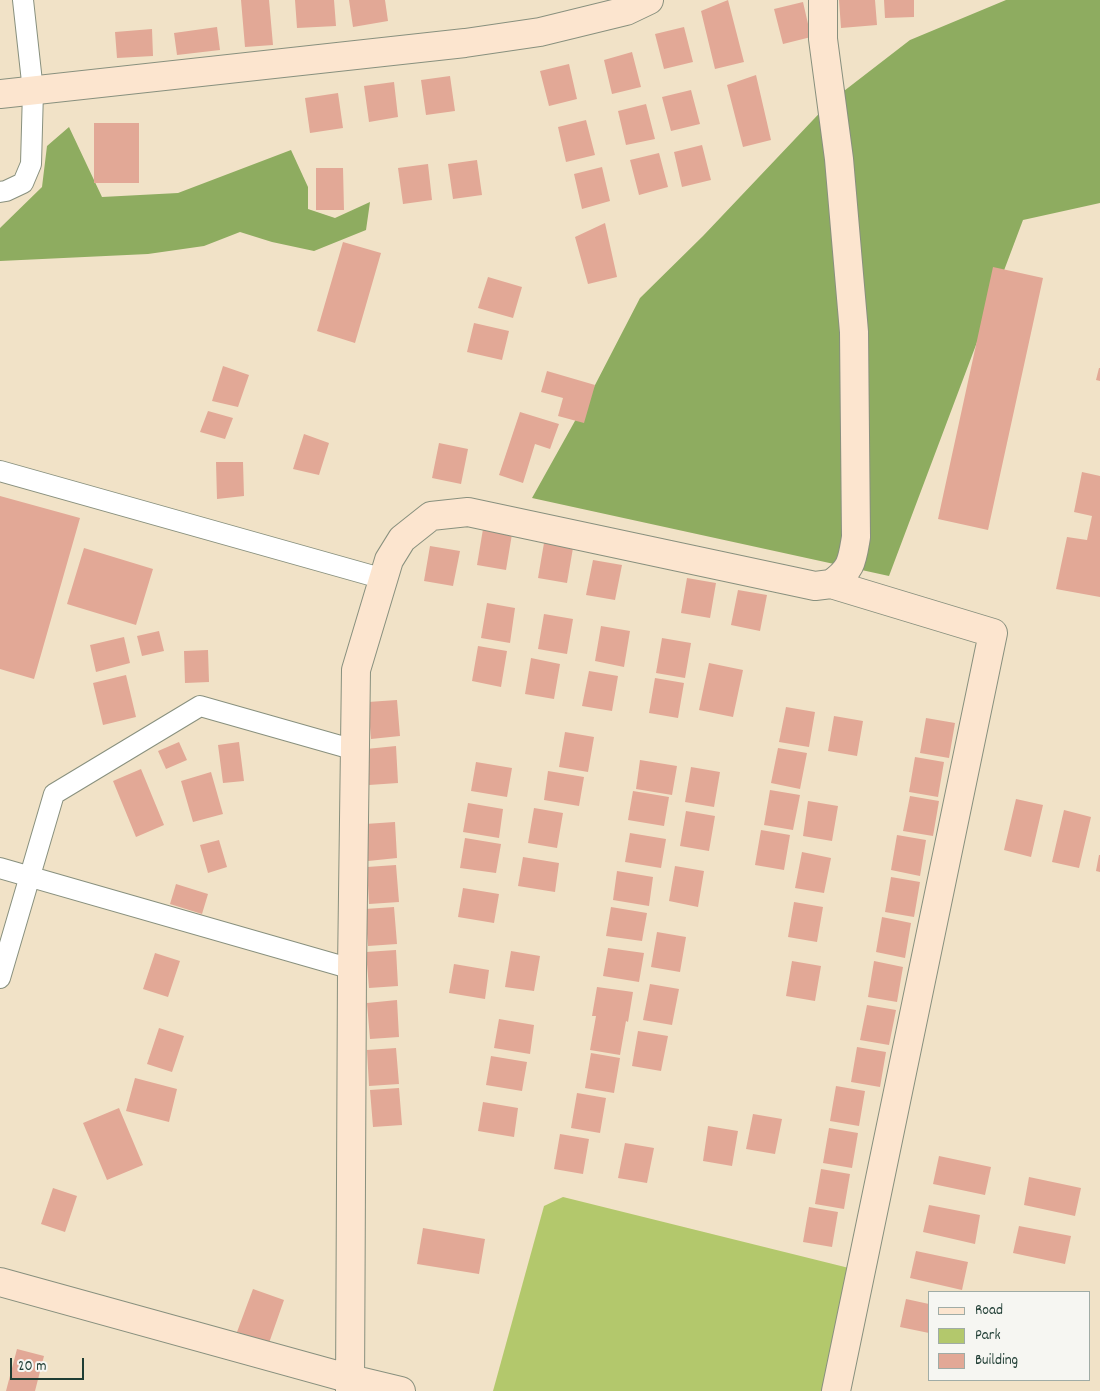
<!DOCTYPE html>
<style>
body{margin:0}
#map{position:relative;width:1100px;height:1391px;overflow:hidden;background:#f1e2c7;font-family:Dekko,sans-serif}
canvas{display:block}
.legend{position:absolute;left:928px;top:1291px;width:162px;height:90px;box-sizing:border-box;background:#f6f6f2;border:1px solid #a0aca6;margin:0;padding:6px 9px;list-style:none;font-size:15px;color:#1f3d34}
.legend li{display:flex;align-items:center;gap:10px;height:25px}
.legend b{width:25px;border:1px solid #a0aca6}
.scale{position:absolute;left:10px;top:1358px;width:74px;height:22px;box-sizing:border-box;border:2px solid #1f3d34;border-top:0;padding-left:6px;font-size:15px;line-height:18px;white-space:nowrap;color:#1f3d34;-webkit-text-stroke:4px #f6f6f2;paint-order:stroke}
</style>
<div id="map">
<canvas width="1100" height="1391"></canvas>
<ul class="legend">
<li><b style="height:6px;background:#fce5cf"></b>Road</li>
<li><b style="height:14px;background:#b3c86c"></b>Park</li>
<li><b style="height:14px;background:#e2a896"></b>Building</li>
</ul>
<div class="scale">20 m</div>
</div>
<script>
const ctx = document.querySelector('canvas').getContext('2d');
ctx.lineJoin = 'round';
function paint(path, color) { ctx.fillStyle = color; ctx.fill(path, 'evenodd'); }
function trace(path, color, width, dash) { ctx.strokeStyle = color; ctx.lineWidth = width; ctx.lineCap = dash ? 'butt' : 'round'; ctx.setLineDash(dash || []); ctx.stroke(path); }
paint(new Path2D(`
 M 563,1197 L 861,1271 L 835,1391 L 493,1391 L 544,1206 Z`), '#b3c86c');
paint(new Path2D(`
 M 1006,0 L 1100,0 L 1100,203 L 1023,220 L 889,576 L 532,498 L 595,385 L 640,298 L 703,236 L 831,101 L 910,40 Z
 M 69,127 L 102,197 L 178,193 L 291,150 L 308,187 L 308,209 L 335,218 L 370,202 L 366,230 L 314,251 L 272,242 L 240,232 L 204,246 L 148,254 L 0,261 L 0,228 L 42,187 L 47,146 Z`), '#8eac60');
paint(new Path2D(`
 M 241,0 L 269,0 L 273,45 L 245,47 Z
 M 295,0 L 334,0 L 336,26 L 297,28 Z
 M 349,0 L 385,0 L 388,21 L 353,27 Z
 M 728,0 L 744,62 L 715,69 L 701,11 Z
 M 839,0 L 875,0 L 877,25 L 841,28 Z
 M 884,0 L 914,0 L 914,17 L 885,18 Z
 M 803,2 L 811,37 L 783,44 L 774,9 Z
 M 217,27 L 220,50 L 177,55 L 174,33 Z
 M 684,27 L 693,62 L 664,69 L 655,34 Z
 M 152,29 L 153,56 L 117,58 L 115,32 Z
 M 632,52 L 641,87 L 612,94 L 604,60 Z
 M 569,64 L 577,99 L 549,106 L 540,71 Z
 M 756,75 L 771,140 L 743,147 L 727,85 Z
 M 450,76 L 455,111 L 426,115 L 421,80 Z
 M 394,82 L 398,117 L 369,122 L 364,86 Z
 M 691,90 L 700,124 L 671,131 L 662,97 Z
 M 338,93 L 343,128 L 310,133 L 305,98 Z
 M 646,104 L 655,139 L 626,145 L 618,111 Z
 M 586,120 L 595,155 L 566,162 L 558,127 Z
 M 94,123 L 139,123 L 139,183 L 94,183 Z
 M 702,145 L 711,180 L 682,187 L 674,152 Z
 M 659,153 L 668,187 L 639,195 L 630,160 Z
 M 477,160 L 482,195 L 453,199 L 448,164 Z
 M 428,164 L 432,200 L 403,204 L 398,168 Z
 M 602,167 L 610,201 L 582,209 L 574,174 Z
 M 316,168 L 343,168 L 344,210 L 316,210 Z
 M 605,223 L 617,277 L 588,284 L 575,237 Z
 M 343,242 L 381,253 L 355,343 L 317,331 Z
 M 993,267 L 1043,278 L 988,530 L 938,519 Z
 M 488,277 L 522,287 L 513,318 L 478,308 Z
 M 474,323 L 509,331 L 502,360 L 467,352 Z
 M 223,366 L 249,375 L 238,407 L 212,401 Z
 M 1099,368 L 1100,368 L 1100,381 L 1096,380 Z
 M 547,371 L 595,385 L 584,423 L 558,416 L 563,398 L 541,392 Z
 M 208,411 L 233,418 L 225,439 L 200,432 Z
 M 520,412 L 559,424 L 550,449 L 535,444 L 523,483 L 499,475 Z
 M 304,434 L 329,443 L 319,475 L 293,469 Z
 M 439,443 L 468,449 L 461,484 L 432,478 Z
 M 216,462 L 243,462 L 244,496 L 217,499 Z
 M 1082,472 L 1100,476 L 1100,597 L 1056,589 L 1067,537 L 1087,540 L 1092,516 L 1074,512 Z
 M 0,496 L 80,518 L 34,679 L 0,669 Z
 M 483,529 L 512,534 L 506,570 L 477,565 Z
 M 544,543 L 573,548 L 567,583 L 538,578 Z
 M 430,546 L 460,551 L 453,586 L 424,581 Z
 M 84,548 L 153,569 L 136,625 L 67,604 Z
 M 593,560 L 622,565 L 615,600 L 586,595 Z
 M 687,578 L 716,583 L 710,618 L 681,613 Z
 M 738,590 L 767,595 L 760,631 L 731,625 Z
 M 487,603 L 515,608 L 510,643 L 481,638 Z
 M 544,614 L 573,619 L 567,654 L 538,649 Z
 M 601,626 L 630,631 L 624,667 L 595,661 Z
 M 159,631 L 164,651 L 142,656 L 137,636 Z
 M 124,637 L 130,663 L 96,672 L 90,645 Z
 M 662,638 L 691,643 L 685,678 L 656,673 Z
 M 478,646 L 507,651 L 501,687 L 472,681 Z
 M 208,650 L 209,682 L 185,683 L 184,651 Z
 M 531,658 L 560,664 L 554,699 L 525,694 Z
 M 709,663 L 743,670 L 733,717 L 699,710 Z
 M 589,671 L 618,676 L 612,711 L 582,706 Z
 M 126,675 L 136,717 L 103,725 L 93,683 Z
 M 655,678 L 684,683 L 678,718 L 649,713 Z
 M 397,700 L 400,736 L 371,739 L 368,702 Z
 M 786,707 L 815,712 L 809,747 L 779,742 Z
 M 834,716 L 863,721 L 857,756 L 828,751 Z
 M 926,718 L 955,723 L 949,758 L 920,753 Z
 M 565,732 L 594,737 L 588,772 L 559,767 Z
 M 179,742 L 187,760 L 166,769 L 158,751 Z
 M 239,742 L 244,781 L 223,783 L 218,745 Z
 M 396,746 L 398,783 L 369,785 L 366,749 Z
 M 778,748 L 807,753 L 800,789 L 771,783 Z
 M 915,757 L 944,762 L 938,797 L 909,792 Z
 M 640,760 L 677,766 L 672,795 L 636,789 Z
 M 476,762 L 512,768 L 507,797 L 471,791 Z
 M 691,767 L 720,772 L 714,807 L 685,802 Z
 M 141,769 L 164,825 L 136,837 L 113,781 Z
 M 548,771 L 584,777 L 579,806 L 544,800 Z
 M 211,772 L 223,814 L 193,822 L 181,781 Z
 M 770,790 L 800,795 L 793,830 L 764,825 Z
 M 633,791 L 669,797 L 664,826 L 628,820 Z
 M 910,796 L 939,801 L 933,836 L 903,831 Z
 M 1016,799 L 1043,805 L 1031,857 L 1004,850 Z
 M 808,801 L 838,806 L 832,841 L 803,836 Z
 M 468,803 L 503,809 L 499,838 L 463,832 Z
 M 534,808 L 563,813 L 557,848 L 528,843 Z
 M 1064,810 L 1091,817 L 1079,868 L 1052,862 Z
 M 686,811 L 715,816 L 709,851 L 680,846 Z
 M 395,822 L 397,858 L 368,861 L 365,824 Z
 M 761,830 L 790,835 L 784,870 L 755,865 Z
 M 630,833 L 666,839 L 661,868 L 625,862 Z
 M 897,835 L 926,840 L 920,876 L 891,870 Z
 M 465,838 L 501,844 L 496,873 L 460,868 Z
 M 219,840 L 227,867 L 208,873 L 200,845 Z
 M 802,852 L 831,858 L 824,893 L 795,888 Z
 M 1099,855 L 1100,855 L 1100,872 L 1096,871 Z
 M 523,857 L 559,863 L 555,892 L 518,886 Z
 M 396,865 L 399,902 L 369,904 L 367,867 Z
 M 675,866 L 704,871 L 698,907 L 669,901 Z
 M 617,871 L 653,877 L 649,906 L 613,900 Z
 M 891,877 L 920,882 L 914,917 L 885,912 Z
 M 176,884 L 208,894 L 202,914 L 170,904 Z
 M 463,888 L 499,894 L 494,923 L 458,917 Z
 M 794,902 L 823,907 L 817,942 L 788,937 Z
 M 394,907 L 397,944 L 368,946 L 365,909 Z
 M 611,907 L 647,913 L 642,941 L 606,936 Z
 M 882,917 L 911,923 L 905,958 L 876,952 Z
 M 657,932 L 686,937 L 680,972 L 651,967 Z
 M 608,948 L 644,953 L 639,982 L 603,976 Z
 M 396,950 L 398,986 L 369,988 L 366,952 Z
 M 511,951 L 540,956 L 534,991 L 505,987 Z
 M 155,953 L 180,961 L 168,997 L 143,989 Z
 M 792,961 L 821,966 L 815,1001 L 786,996 Z
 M 874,961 L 903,967 L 897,1002 L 868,997 Z
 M 454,964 L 489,970 L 485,999 L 449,993 Z
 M 650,984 L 679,989 L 672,1025 L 643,1020 Z
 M 597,987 L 633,992 L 628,1022 L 626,1021 L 620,1055 L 590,1050 L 596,1016 L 592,1016 Z
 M 397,1000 L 399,1037 L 370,1039 L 367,1003 Z
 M 867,1005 L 896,1010 L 889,1045 L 860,1040 Z
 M 499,1019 L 534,1025 L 530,1054 L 494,1048 Z
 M 159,1028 L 184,1036 L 172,1072 L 147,1064 Z
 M 638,1031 L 668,1036 L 661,1071 L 632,1066 Z
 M 857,1047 L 886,1052 L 880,1087 L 851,1082 Z
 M 396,1048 L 399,1084 L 369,1086 L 367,1050 Z
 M 591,1053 L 620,1058 L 614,1093 L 585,1088 Z
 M 491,1056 L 527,1062 L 522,1091 L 486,1085 Z
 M 135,1078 L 177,1089 L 169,1122 L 126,1111 Z
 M 836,1086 L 865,1091 L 859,1126 L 830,1121 Z
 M 399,1088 L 402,1125 L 373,1127 L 370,1090 Z
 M 577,1093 L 606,1098 L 600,1133 L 571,1128 Z
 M 483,1102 L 518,1108 L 514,1137 L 478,1131 Z
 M 119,1108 L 143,1165 L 107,1180 L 83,1123 Z
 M 753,1114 L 782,1119 L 775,1154 L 746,1149 Z
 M 708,1126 L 738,1131 L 732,1166 L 703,1161 Z
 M 829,1128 L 858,1133 L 852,1168 L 823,1163 Z
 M 560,1134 L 589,1139 L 583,1174 L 554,1169 Z
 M 625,1143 L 654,1148 L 647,1183 L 618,1178 Z
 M 939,1156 L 991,1167 L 985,1195 L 933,1184 Z
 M 821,1169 L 850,1174 L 844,1209 L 815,1204 Z
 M 1029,1177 L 1081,1188 L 1075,1216 L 1024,1205 Z
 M 53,1188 L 77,1196 L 65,1232 L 41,1224 Z
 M 929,1205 L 980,1215 L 975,1244 L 923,1232 Z
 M 809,1207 L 838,1212 L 832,1247 L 803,1242 Z
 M 1019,1226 L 1071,1236 L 1065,1264 L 1013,1253 Z
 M 423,1228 L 485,1239 L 479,1274 L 417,1264 Z
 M 916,1251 L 968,1262 L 962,1290 L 910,1278 Z
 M 253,1289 L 284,1300 L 269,1343 L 237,1332 Z
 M 906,1299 L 929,1304 L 929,1333 L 900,1327 Z
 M 17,1349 L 44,1356 L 35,1391 L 6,1391 Z`), '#e2a896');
const street = new Path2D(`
 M 0,192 L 6,191 L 23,183 L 31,164 L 33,91 L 23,0
 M 0,471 L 384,579
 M 0,868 L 352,969
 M 0,978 L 54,794 L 200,706 L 355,750`);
const secondary = new Path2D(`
 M 823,0 L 823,39 L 839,159 L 854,332 L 856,537 C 852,561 852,569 831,584
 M 0,94 L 465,43 L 540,32 L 626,11 L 649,0
 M 0,1282 L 351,1379 L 401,1391
 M 350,1391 L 352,969 L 356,670 L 389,560 L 402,539 L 431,516 L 468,512 L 815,586 L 831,584 L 993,633 L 836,1391`);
trace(street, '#88907e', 22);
trace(secondary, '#88907e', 30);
trace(street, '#fff', 20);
trace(secondary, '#fce5cf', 28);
</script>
